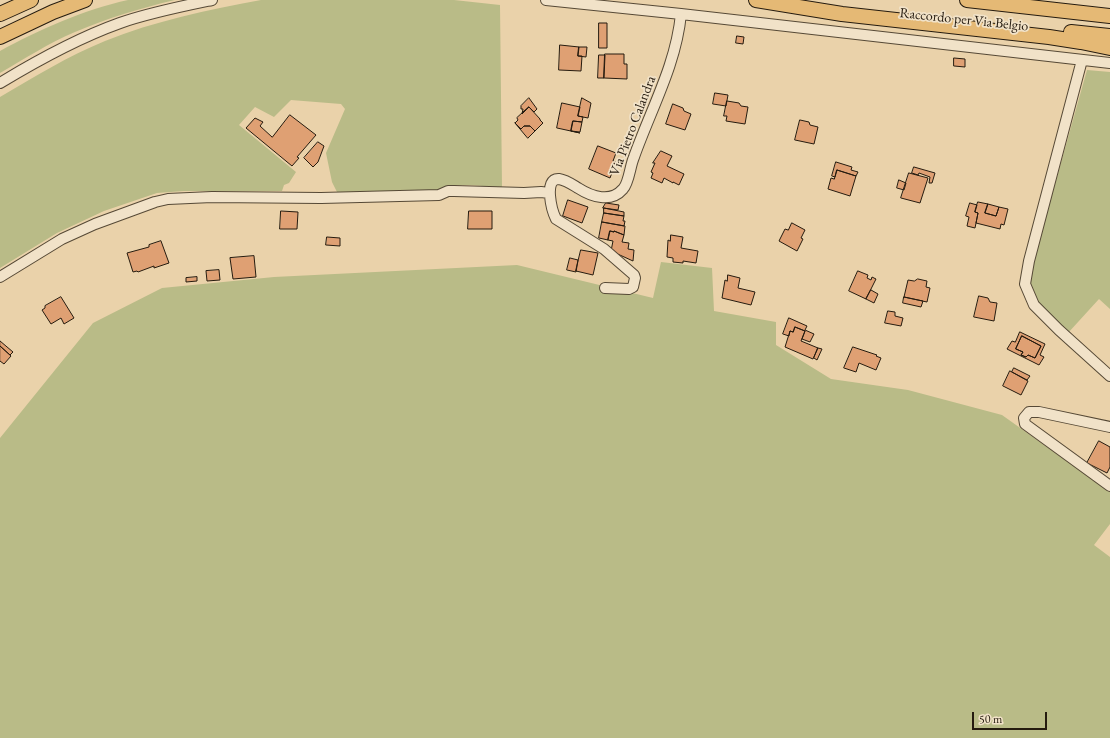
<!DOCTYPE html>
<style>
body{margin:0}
#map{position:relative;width:1110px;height:738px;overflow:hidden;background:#ead2aa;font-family:"EB Garamond",serif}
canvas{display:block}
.scale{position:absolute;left:972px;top:712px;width:75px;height:18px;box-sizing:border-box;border:2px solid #251b0f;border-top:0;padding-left:5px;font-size:12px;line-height:14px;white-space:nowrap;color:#251b0f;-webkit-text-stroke:3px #f1e2c8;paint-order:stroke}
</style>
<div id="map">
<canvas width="1110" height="738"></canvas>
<div class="scale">50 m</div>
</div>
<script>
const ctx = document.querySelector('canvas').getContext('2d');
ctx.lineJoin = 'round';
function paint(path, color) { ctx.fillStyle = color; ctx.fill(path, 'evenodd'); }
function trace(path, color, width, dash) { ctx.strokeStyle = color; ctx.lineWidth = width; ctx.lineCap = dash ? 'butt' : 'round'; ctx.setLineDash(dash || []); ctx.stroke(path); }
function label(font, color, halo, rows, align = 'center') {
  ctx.font = font + ' "EB Garamond",serif'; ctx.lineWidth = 3.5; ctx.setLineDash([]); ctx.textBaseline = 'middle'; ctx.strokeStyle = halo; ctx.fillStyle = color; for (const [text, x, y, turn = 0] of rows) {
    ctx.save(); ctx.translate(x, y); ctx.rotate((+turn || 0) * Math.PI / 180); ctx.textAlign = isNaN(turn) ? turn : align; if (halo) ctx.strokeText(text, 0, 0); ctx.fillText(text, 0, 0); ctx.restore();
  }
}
paint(new Path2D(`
 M 128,0 L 175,0 C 141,8 108,18 75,32 C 49,43 24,59 0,73 L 0,51 C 38,30 86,9 128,0 Z
 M 261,0 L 454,0 L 500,5 L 502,188 C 477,186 458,181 435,191 L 337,192 L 332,182 L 326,153 L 345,109 L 341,104 L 291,100 L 274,117 L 255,107 L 239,125 L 296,172 L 289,183 L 284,185 L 282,191 L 184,191 L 157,193 L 104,211 L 57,233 L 0,268 L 0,97 C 34,77 68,56 105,41 C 154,21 208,10 261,0 Z
 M 1087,70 L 1110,72 L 1110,309 L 1099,299 L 1068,333 L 1038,303 L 1030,284 L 1032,266 Z
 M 661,262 L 712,268 L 714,311 L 776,322 L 776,345 L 831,379 L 908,390 L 1002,415 L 1110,492 L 1110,524 L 1094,545 L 1110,557 L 1110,738 L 0,738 L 0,438 L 93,323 L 162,288 L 274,277 L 517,265 L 653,298 Z`), '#b9bb87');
const building = new Path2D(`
 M 599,23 L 607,23 L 607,48 L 599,48 Z
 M 737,36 L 744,37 L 743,44 L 736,43 Z
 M 560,45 L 579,47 L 578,56 L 582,56 L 581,71 L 559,70 Z
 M 579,47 L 587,47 L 586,57 L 578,56 Z
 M 605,54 L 624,54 L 624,64 L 627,64 L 627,79 L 604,78 Z
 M 599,55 L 605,55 L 604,78 L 598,78 Z
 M 954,58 L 965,59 L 965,67 L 954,66 Z
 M 715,93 L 728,95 L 726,106 L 713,104 Z
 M 529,98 L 537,109 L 534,112 L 529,107 L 522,114 L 523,109 L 521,109 L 521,106 Z
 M 582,98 L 591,103 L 588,118 L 578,116 Z
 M 727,101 L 739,103 L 741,106 L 748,107 L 745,124 L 726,121 L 727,116 L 724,116 Z
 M 562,103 L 580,107 L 578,116 L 583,117 L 582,122 L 573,121 L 571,131 L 580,133 L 557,128 Z
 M 673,104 L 683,108 L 684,111 L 691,114 L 685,130 L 666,124 Z
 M 529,107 L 540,119 L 540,120 L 543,123 L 535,131 L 530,126 L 524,126 L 521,129 L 515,123 L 518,120 L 517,118 Z
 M 290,115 L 316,135 L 297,157 L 299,158 L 292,166 L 246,128 L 255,118 L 263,122 L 260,126 L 272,137 Z
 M 800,120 L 809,122 L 810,125 L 818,127 L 814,144 L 795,140 Z
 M 573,121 L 582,122 L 580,132 L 571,131 Z
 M 515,123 L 521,129 L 524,126 L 530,126 L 535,131 L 528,138 Z
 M 318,142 L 324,146 L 318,162 L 313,167 L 304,158 Z
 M 598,146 L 616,153 L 613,161 L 616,162 L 610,178 L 589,169 Z
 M 661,151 L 672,156 L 667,166 L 684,174 L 679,185 L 673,182 L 673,183 L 664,178 L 662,183 L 651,178 L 653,173 L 651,172 L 655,163 L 653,163 Z
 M 836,162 L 852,167 L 851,170 L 858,172 L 856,176 L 837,170 L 835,177 L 832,176 Z
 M 914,167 L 935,173 L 932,183 L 929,183 L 930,177 L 919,173 L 918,175 L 912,173 Z
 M 837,170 L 856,176 L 850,196 L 828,189 L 831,178 L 834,179 Z
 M 909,173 L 928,178 L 920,203 L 901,198 Z
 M 899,180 L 906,183 L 904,190 L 897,188 Z
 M 568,200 L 588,207 L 582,223 L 563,216 Z
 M 978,202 L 988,204 L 985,213 L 996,216 L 999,207 L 1008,209 L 1004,225 L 1001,224 L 1000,229 L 976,223 L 978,213 L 975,212 Z
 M 606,203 L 619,205 L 618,210 L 603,208 Z
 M 970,203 L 977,205 L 975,212 L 978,213 L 975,228 L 967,226 L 969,217 L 966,216 Z
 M 988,204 L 999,207 L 996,216 L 985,213 Z
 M 604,208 L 624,212 L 624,216 L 604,213 Z
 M 281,211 L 298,212 L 297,229 L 280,229 Z
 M 469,211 L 492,211 L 492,229 L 468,229 Z
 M 604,213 L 624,216 L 623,221 L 625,221 L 624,226 L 602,222 Z
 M 602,222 L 625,226 L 624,235 L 614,231 L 614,232 L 610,231 L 608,240 L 599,238 Z
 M 792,223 L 805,230 L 801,238 L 803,239 L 797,251 L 779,241 L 785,229 L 788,230 Z
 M 610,231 L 614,232 L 614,231 L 624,235 L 622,242 L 629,243 L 628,249 L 634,250 L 633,261 L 611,251 L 613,241 L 608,240 Z
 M 671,235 L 683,237 L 681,248 L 698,251 L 696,263 L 683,261 L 683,263 L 673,262 L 673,258 L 667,257 L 668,240 L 670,241 Z
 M 327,237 L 340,238 L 340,246 L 326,245 Z
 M 161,241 L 169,263 L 154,268 L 154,266 L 138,272 L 137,271 L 133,272 L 127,253 L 149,247 L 149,245 Z
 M 581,250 L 598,253 L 593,275 L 576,271 Z
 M 254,256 L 256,277 L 233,279 L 230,258 Z
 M 570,258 L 578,260 L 576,272 L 567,270 Z
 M 219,270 L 220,280 L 207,281 L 206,271 Z
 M 858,271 L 868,275 L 867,278 L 871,280 L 872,277 L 876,279 L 866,299 L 849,291 Z
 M 728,275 L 740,278 L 738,288 L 755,292 L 751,305 L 722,298 L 725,280 L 727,281 Z
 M 197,277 L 197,281 L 186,282 L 186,278 Z
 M 918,279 L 927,281 L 926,287 L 930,288 L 927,302 L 904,297 L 908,280 L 914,281 Z
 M 871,290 L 878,294 L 874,303 L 866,299 Z
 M 979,296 L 988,298 L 990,302 L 997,303 L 994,321 L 974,317 Z
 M 61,297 L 74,318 L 64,324 L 61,318 L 51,324 L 42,310 L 45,308 L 45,306 Z
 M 904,297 L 923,301 L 921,307 L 903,303 Z
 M 888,311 L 895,312 L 895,316 L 903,318 L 901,326 L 885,323 Z
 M 789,318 L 807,326 L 805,330 L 814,334 L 810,342 L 802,339 L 805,331 L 795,327 L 793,332 L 790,331 L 789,336 L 783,334 Z
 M 795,327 L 805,331 L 801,341 L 818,348 L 813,359 L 785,347 L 790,331 L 793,332 Z
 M 1020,332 L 1045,344 L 1040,355 L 1044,357 L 1039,365 L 1007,349 L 1012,341 L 1015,342 ZM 1022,336 L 1041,346 L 1035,358 L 1028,355 L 1026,357 L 1021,355 L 1023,352 L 1016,349 Z
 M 1022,336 L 1041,346 L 1035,358 L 1028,355 L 1026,357 L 1021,355 L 1023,352 L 1016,349 Z
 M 0,341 L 13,352 L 10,355 L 0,346 Z
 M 0,346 L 11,356 L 4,364 L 0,361 Z
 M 853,347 L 877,355 L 876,356 L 881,358 L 876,370 L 859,363 L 856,372 L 844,368 Z
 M 818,348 L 822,349 L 817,360 L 814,358 Z
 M 1014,368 L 1030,376 L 1027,380 L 1012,372 Z
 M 1010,371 L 1028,381 L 1021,395 L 1003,386 Z
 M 1099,441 L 1110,447 L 1110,467 L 1107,473 L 1087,463 Z`);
paint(building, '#dfa073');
trace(building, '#251b0f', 1);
const minor = new Path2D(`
 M 546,0 L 681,14 L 1110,63
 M 1082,60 L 1029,261 L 1025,284 L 1034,305 L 1059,330 L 1110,376
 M 0,83 C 38,60 78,38 120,23 C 148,13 183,6 212,0
 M 0,277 L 62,239 L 95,224 L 155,202 L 168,199 L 212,197 L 321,198 L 439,195 L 448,191 L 454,191 L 524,193 L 541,192 L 549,193
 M 605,288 L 629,289 L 633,287 L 635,278 L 634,275 L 604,249 L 556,219 C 552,211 543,178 559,179 C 566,180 573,185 578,188 C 592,197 611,203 623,189 C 629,183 630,166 634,157 C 651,109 676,65 681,14
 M 1110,427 L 1039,412 L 1029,412 L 1024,418 L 1025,424 L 1110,486`);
const highway = new Path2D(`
 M 756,0 L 842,14 L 1049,37 L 1081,42 L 1110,48
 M 967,0 L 1110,16
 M 0,14 L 31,0
 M 1071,32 L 1110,36
 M 0,37 L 53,12 L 85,0`);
trace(minor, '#564936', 12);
trace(highway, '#251b0f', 16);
trace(minor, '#f1e2c8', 10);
trace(highway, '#e5b975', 14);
label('14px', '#251b0f', '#f1e2c8', [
 ["Raccordo per Via Belgio",964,20,6],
 ["Via Pietro Calandra",633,126,-69]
]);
</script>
